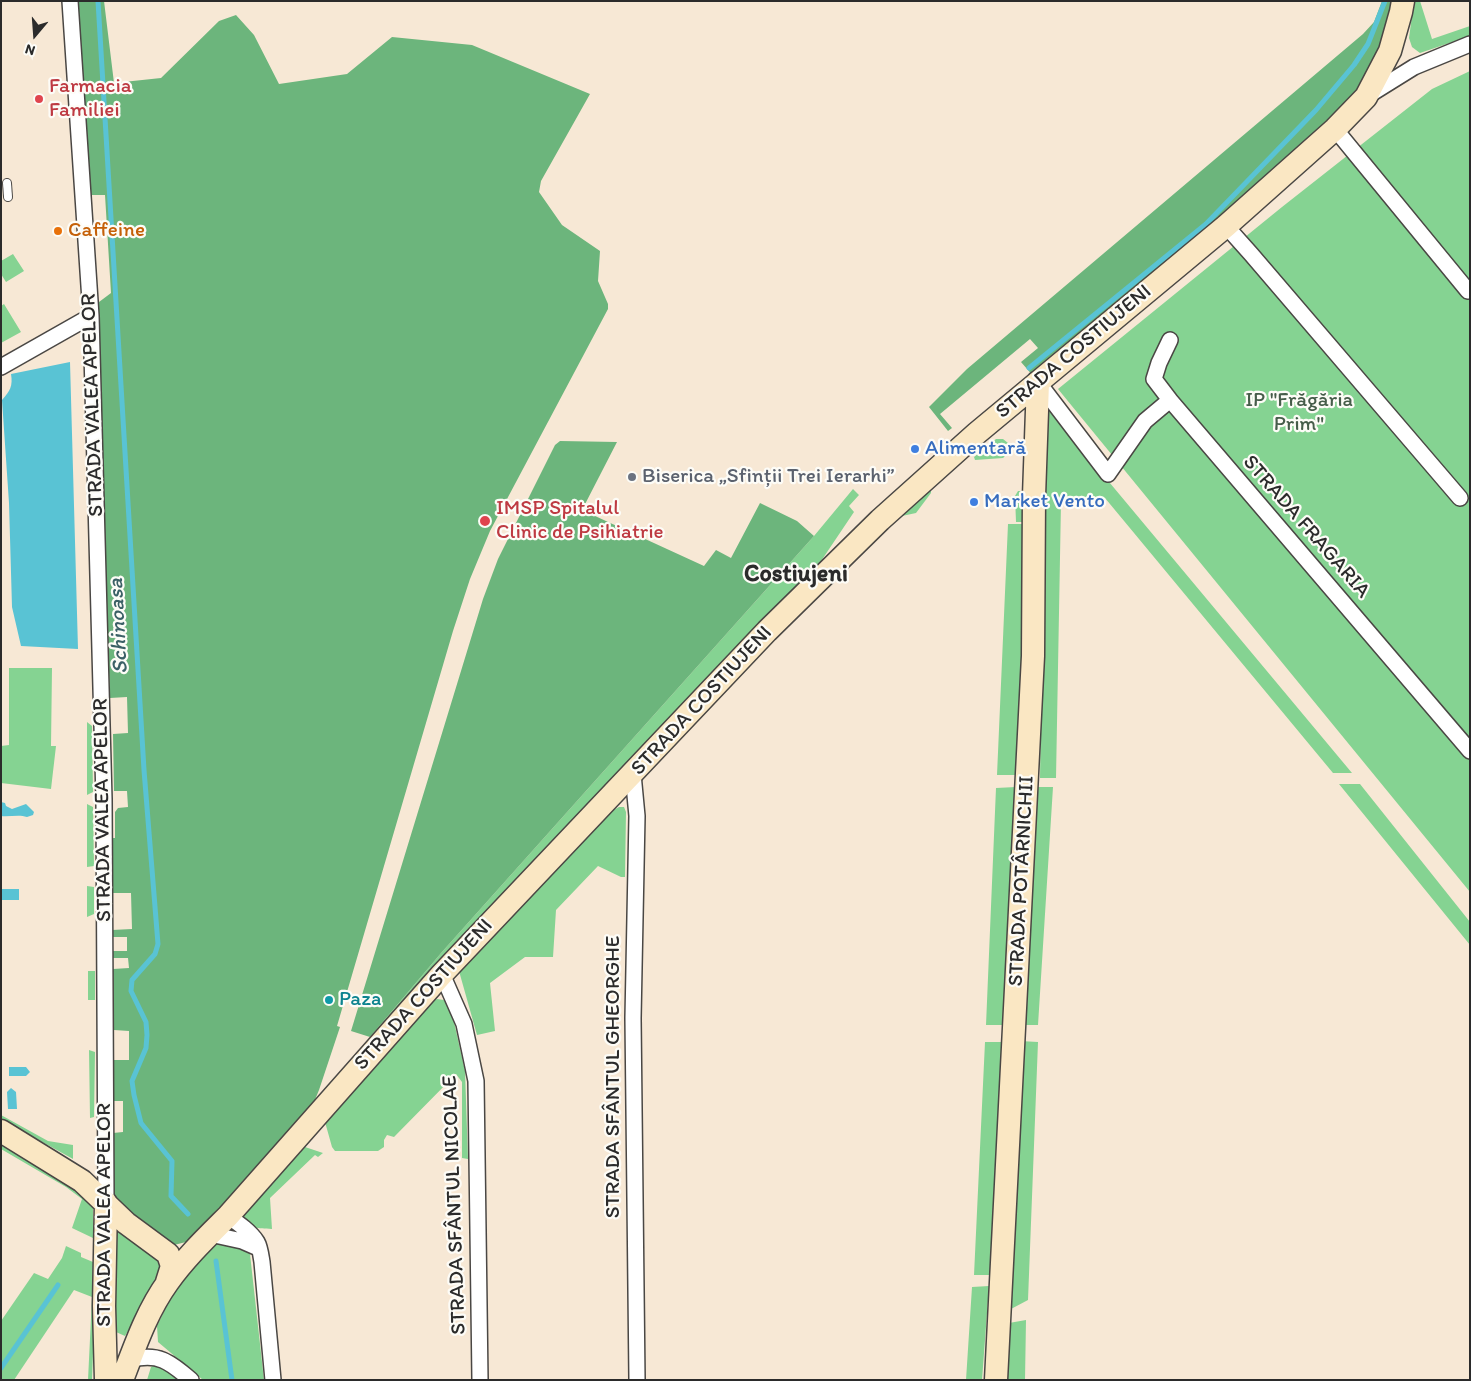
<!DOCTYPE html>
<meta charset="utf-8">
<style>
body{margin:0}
#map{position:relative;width:1471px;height:1381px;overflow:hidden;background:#f7e8d5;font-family:Itim,sans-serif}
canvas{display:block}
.frame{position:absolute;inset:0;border:2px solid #2b2b2b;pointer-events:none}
.north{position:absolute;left:10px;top:10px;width:50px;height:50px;-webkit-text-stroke:4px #fdfcf7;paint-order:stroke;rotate:198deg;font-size:14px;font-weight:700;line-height:20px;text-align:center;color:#2b2b2b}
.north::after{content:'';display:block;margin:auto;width:18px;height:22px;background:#2b2b2b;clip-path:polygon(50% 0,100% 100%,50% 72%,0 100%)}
</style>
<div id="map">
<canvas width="1471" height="1381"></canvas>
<div class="frame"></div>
<div class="north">N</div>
</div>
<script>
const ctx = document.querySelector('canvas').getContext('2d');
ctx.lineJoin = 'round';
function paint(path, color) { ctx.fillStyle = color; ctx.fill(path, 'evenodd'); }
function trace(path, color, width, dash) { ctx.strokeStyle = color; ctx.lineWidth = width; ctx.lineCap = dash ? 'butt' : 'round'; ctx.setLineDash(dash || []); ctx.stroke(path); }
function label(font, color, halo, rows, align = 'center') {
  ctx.font = font + ' Itim,sans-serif'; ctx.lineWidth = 4.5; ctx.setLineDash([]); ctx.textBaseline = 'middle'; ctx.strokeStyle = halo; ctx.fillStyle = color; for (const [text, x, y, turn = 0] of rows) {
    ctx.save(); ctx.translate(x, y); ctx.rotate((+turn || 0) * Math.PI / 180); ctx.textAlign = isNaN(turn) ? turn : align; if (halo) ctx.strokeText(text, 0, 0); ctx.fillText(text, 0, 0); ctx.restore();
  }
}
paint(new Path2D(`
 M 1414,1 L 1420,1 L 1432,39 L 1470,26 L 1470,36 L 1420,53 L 1412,47 L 1409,38 Z
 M 1470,71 L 1470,892 L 1058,389 L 1282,207 L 1432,89 Z
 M 13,254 L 24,271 L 6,282 L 1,274 L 1,261 Z
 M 4,304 L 21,332 L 1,343 L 1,306 Z
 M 1049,410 L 1352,773 L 1333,773 L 1105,498 L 1061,502 L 1056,778 L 1040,778 L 1044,503 Z
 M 996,439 L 1003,439 L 1008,443 L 1010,448 L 1009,452 L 1003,458 L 975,460 L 974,457 Z
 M 853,489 L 859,495 L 849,506 L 854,512 L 817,567 L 370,1037 L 442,952 L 814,536 Z
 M 929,489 L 931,491 L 931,493 L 916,513 L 902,516 L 900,514 Z
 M 1018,491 L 1021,491 L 1023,522 L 1016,522 L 1015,496 Z
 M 1008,524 L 1028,524 L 1018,775 L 997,775 Z
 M 9,668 L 52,668 L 51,746 L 56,746 L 51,789 L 1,783 L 1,746 L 9,745 Z
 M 87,722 L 92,726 L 93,792 L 87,795 Z
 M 1339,784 L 1360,784 L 1470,922 L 1470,945 Z
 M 1016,787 L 1004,1025 L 986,1025 L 996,788 Z
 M 1035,787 L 1053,787 L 1038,1025 L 1023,1025 Z
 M 87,804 L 93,807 L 94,866 L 87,867 Z
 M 619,807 L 624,807 L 626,812 L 625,877 L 621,877 L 598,866 L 556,910 L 553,957 L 525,957 L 490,983 L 495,1031 L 477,1035 L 459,971 L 610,812 Z
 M 87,886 L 94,887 L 94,914 L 87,917 Z
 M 88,971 L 95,971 L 95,1000 L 88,1000 Z
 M 437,999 L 444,1000 L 450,1004 L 465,1071 L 468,1159 L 462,1158 L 462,1082 L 456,1074 L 394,1137 L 387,1135 L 384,1140 L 384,1147 L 378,1151 L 335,1151 L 332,1147 L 325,1122 L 431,1002 Z
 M 1020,1041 L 1038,1042 L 1028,1300 L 1011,1309 Z
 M 985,1042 L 1004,1042 L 990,1275 L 974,1275 Z
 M 89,1050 L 95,1052 L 94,1117 L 90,1118 Z
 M 1,1115 L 48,1141 L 73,1145 L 73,1159 L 1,1119 Z
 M 1,1143 L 27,1157 L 93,1202 L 93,1238 L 72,1228 L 82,1199 L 66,1187 L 1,1149 Z
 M 305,1147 L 323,1153 L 318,1157 L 315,1155 L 270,1198 L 272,1229 C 257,1228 251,1230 243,1215 Z
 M 115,1227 L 167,1265 L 125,1336 L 116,1332 L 114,1326 Z
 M 219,1242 L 237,1243 L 250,1254 L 264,1380 L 203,1380 L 158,1342 L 157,1326 L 170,1299 L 205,1251 Z
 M 66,1246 L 81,1253 L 81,1257 L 93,1262 L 92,1297 L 95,1299 L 92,1380 L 88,1380 L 92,1297 L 74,1290 L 14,1380 L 1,1380 L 1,1321 L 34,1273 L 48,1279 L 62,1258 Z
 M 989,1286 L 982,1380 L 966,1380 L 972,1287 Z
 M 1026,1320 L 1025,1380 L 1005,1380 L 1009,1323 Z
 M 158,1364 L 181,1380 L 147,1380 L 151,1367 Z`), '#85d392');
paint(new Path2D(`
 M 78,1 L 104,1 L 114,83 L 161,78 L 219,21 L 236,15 L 254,35 L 279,84 L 347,74 L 392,37 L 472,45 L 590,94 L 541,181 L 539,192 L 562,225 L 600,251 L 598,281 L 608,304 L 608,309 L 490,531 L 470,579 L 453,631 L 337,1026 L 340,1027 L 319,1090 L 312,1107 L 194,1240 L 174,1245 L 116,1203 L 112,1192 L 113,1133 L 123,1132 L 123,1101 L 113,1101 L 114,1060 L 129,1060 L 129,1031 L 114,1030 L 113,969 L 129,968 L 128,958 L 113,958 L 112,951 L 127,951 L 127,937 L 112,937 L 112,930 L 132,929 L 131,893 L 111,893 L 110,838 L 115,838 L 115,812 L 118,808 L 128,807 L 127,791 L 114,791 L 113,734 L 128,733 L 127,697 L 110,698 L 95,305 L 111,293 L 105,195 L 91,195 L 79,51 Z
 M 1382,1 L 1396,1 C 1389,29 1379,56 1364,80 C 1350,104 1322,129 1302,149 L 1034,377 L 1021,362 L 1038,348 L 1030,339 L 940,414 L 952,428 L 948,431 L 929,407 L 967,369 L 1363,34 L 1374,22 Z
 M 560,441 L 617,442 L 582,510 L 704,566 L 716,550 L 731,558 L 760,503 L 797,521 L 814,536 L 442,952 L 370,1037 L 351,1031 L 483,599 L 498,559 L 555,445 Z`), '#6cb57c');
paint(new Path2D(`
 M 70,362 L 78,649 L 21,646 L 12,607 L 9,503 L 2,400 C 10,391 13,386 11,374 Z
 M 1,802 L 5,803 L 6,806 L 12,809 L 26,804 L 34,812 L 33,815 L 27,817 C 19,814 10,817 1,816 Z
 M 1,889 L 19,889 L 19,900 L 1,900 Z
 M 9,1067 L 26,1067 L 30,1072 L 26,1076 L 9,1076 Z
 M 11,1088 L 16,1092 L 17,1109 L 8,1109 L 7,1092 Z`), '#59c3d4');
trace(new Path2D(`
 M 98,1 L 144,770 L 158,944 L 155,954 L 132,980 L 131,991 L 146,1022 L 147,1035 L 146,1048 L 132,1081 L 134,1095 L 141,1123 L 172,1161 L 171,1196 L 188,1214
 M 1029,368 L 1206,224 L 1316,110 L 1354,65 L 1368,44 L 1385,1
 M 216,1261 L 232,1380
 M 1,1368 L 58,1285`), '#59c3d4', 5);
const lane = new Path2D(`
 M 7,183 L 8,197`);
const street = new Path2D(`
 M 70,1 L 91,316 L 104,799 L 106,1203
 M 1369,95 L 1414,67 L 1470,44
 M 1335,129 L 1468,291
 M 1226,226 L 1251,254 L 1460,498
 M 1170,340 L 1159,363 L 1154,379 L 1170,400
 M 1,367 L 91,316
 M 1038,382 L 1108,474 L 1145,421 L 1170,400 L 1470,751
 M 633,774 L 637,816 L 633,1018 L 637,1380
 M 442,974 L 464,1024 L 476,1081 L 480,1380
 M 228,1216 C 238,1223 251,1232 257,1242 C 260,1247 261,1256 262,1262 L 273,1380
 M 210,1234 L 242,1241 L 258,1248
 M 130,1360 C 158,1352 170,1362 191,1380`);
const secondary = new Path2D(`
 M 1,1131 L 82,1181 L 126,1223 L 168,1254 L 172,1266 L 167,1282
 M 106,1203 L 104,1306 L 106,1380
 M 122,1380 C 135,1346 147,1311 168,1282 C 186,1257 207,1237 228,1216 L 442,974 L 767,631 L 880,520 L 977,433 L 1226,226 L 1335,129 L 1366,97 L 1390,51 L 1401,12 L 1403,1
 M 996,1380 L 1033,656 L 1034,496 L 1038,382`);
trace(lane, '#4a4744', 10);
trace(street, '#4a4744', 18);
trace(secondary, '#4a4744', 25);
trace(lane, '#fff', 8);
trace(street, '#fff', 15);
trace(secondary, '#fae7c3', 22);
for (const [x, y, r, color] of [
 [39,99,5,"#e0444e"],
 [58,231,5,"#e8710a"],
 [915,449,5,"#3f7fe0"],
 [632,477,5,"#6b7280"],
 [974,502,5,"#3f7fe0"],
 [485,521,6,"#e0444e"],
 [329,1000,5,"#0f9aa8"]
]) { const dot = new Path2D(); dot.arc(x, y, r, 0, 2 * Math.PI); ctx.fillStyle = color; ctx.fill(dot); trace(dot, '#fdfcf7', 2); }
label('21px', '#be3a42', '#fdfcf7', [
 ["Farmacia",49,87],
 ["Familiei",49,111],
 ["IMSP Spitalul",496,509],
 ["Clinic de Psihiatrie",496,533]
], 'left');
label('21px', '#c56008', '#fdfcf7', [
 ["Caffeine",68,231]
], 'left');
label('21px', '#2b2b2b', '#fdfcf7', [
 ["STRADA COSTIUJENI",1074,352,-40],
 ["STRADA VALEA APELOR",93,405,-92],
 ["STRADA FRAGARIA",1306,527,49],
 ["STRADA COSTIUJENI",702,701,-47],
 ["STRADA VALEA APELOR",103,810,-91],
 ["STRADA POTÂRNICHII",1022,881,-87],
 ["STRADA COSTIUJENI",424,995,-48],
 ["STRADA SFÂNTUL GHEORGHE",614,1077,-90],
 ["STRADA SFÂNTUL NICOLAE",455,1205,-92],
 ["STRADA VALEA APELOR",105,1215,-90]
]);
label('21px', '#465d4a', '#fdfcf7', [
 ["IP \"Frăgăria",1299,401],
 ["Prim\"",1299,425]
]);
label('21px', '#366cbe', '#fdfcf7', [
 ["Alimentară",925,449],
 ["Market Vento",984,502]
], 'left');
label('21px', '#5b616d', '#fdfcf7', [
 ["Biserica „Sfinții Trei Ierarhi”",642,477]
], 'left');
label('21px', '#0d838f', '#fdfcf7', [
 ["Paza",339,1000]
], 'left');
label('italic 22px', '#3b6066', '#fdfcf7', [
 ["Schinoasa",119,626,-93]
]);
label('bold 24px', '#2b2b2b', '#fdfcf7', [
 ["Costiujeni",796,575]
]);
</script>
